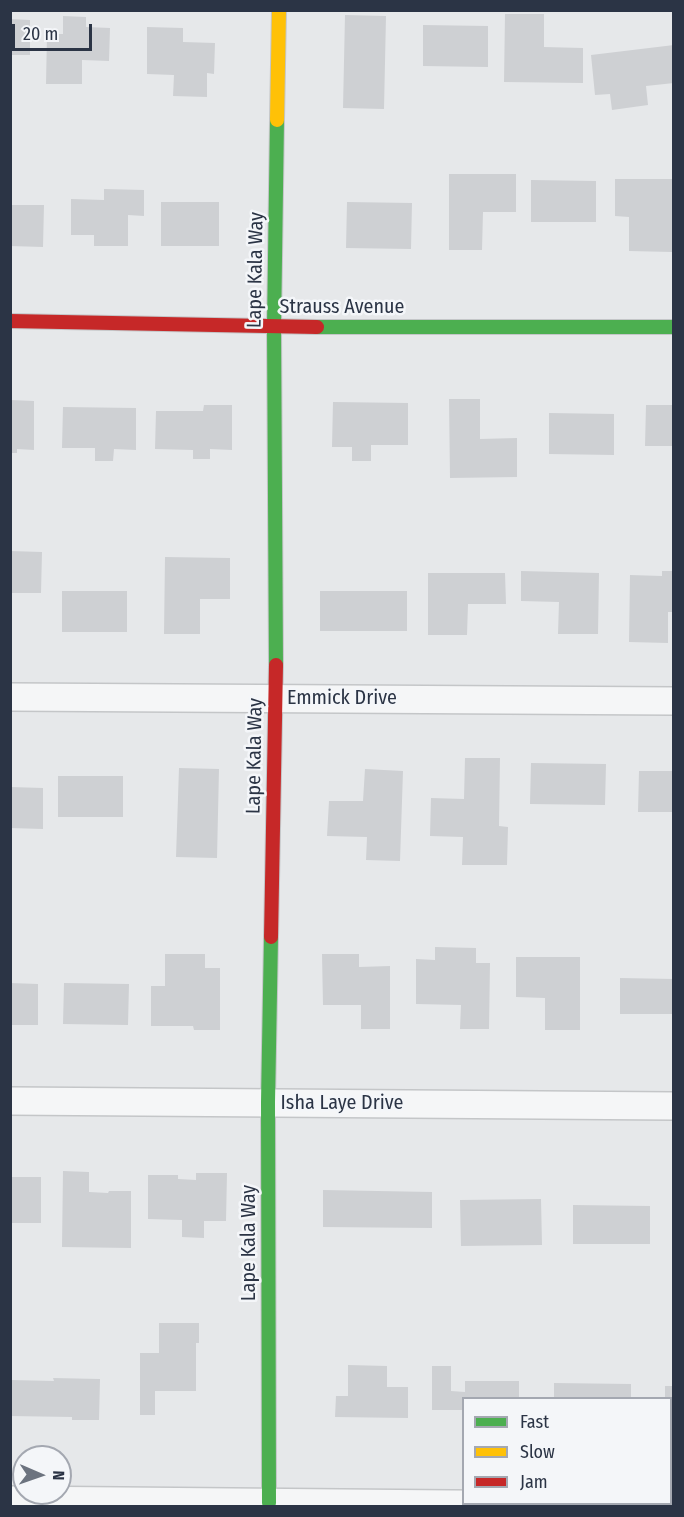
<!DOCTYPE html>
<style>
body{margin:0}
#map{position:relative;width:684px;height:1517px;overflow:hidden;background:#e6e8ea;font-family:"Fira Sans Condensed",sans-serif}
canvas{display:block}
.frame{position:absolute;inset:0;border:12px solid #2b3445;pointer-events:none}
.legend{position:absolute;left:462px;top:1397px;width:210px;height:108px;box-sizing:border-box;background:#f4f6f9;border:2px solid #a4a8b1;margin:0;padding:8px 10px;list-style:none;font-size:18px;color:#2b3445}
.legend li{display:flex;align-items:center;gap:12px;height:30px}
.legend b{width:30px;border:2px solid #a4a8b1}
.north{position:absolute;left:12px;top:1445px;width:60px;height:60px;box-sizing:border-box;background:#f4f6f9;border:2px solid #a4a8b1;border-radius:50%;rotate:92deg;font-size:16px;font-weight:700;line-height:24px;text-align:center;color:#2b3445}
.north::after{content:'';display:block;margin:auto;width:21px;height:27px;background:#6c737f;clip-path:polygon(50% 0,100% 100%,50% 72%,0 100%)}
.scale{position:absolute;left:12px;top:24px;width:80px;height:27px;box-sizing:border-box;border:3px solid #2b3445;border-top:0;padding-left:8px;font-size:18px;line-height:21px;white-space:nowrap;color:#2b3445;-webkit-text-stroke:4px #f4f6f9;paint-order:stroke}
</style>
<div id="map">
<canvas width="684" height="1517"></canvas>
<div class="frame"></div>
<ul class="legend">
<li><b style="height:8px;background:#4caf50"></b>Fast</li>
<li><b style="height:8px;background:#ffc107"></b>Slow</li>
<li><b style="height:8px;background:#c62828"></b>Jam</li>
</ul>
<div class="north">N</div>
<div class="scale">20 m</div>
</div>
<script>
const ctx = document.querySelector('canvas').getContext('2d');
ctx.lineJoin = 'round';
function paint(path, color) { ctx.fillStyle = color; ctx.fill(path, 'evenodd'); }
function trace(path, color, width, dash) { ctx.strokeStyle = color; ctx.lineWidth = width; ctx.lineCap = dash ? 'butt' : 'round'; ctx.setLineDash(dash || []); ctx.stroke(path); }
function label(font, color, halo, rows, align = 'center') {
  ctx.font = font + ' "Fira Sans Condensed",sans-serif'; ctx.lineWidth = 5; ctx.setLineDash([]); ctx.textBaseline = 'middle'; ctx.strokeStyle = halo; ctx.fillStyle = color; for (const [text, x, y, turn = 0] of rows) {
    ctx.save(); ctx.translate(x, y); ctx.rotate((+turn || 0) * Math.PI / 180); ctx.textAlign = isNaN(turn) ? turn : align; if (halo) ctx.strokeText(text, 0, 0); ctx.fillText(text, 0, 0); ctx.restore();
  }
}
paint(new Path2D(`
 M 505,14 L 544,14 L 544,47 L 583,48 L 583,83 L 504,82 Z
 M 345,15 L 386,16 L 384,109 L 343,108 Z
 M 63,16 L 86,17 L 86,27 L 110,28 L 109,61 L 82,60 L 82,84 L 46,84 L 47,34 L 63,34 Z
 M 10,19 L 30,20 L 30,55 L 10,55 Z
 M 423,25 L 488,26 L 488,67 L 423,66 Z
 M 147,27 L 183,28 L 183,42 L 215,43 L 214,74 L 207,73 L 207,97 L 173,96 L 174,75 L 147,74 Z
 M 674,45 L 674,83 L 646,86 L 648,105 L 612,110 L 610,94 L 595,95 L 591,55 Z
 M 449,174 L 516,174 L 516,212 L 483,212 L 482,250 L 449,250 Z
 M 615,179 L 673,179 L 672,252 L 629,251 L 629,217 L 615,216 Z
 M 531,180 L 596,181 L 596,222 L 531,222 Z
 M 104,189 L 144,190 L 144,216 L 128,215 L 128,246 L 94,246 L 94,235 L 71,235 L 71,199 L 104,200 Z
 M 161,202 L 219,202 L 219,246 L 161,246 Z
 M 347,202 L 412,203 L 411,249 L 346,248 Z
 M 10,205 L 44,205 L 43,247 L 10,246 Z
 M 449,399 L 480,399 L 480,439 L 517,438 L 517,477 L 450,478 Z
 M 10,400 L 34,401 L 34,450 L 17,449 L 17,453 L 10,453 Z
 M 333,402 L 408,403 L 408,445 L 371,445 L 371,461 L 352,461 L 352,447 L 332,447 Z
 M 204,405 L 232,405 L 232,450 L 210,449 L 210,459 L 193,459 L 193,450 L 155,449 L 156,411 L 203,411 Z
 M 646,405 L 674,405 L 674,446 L 645,446 Z
 M 63,407 L 136,408 L 136,450 L 114,449 L 113,461 L 95,461 L 95,448 L 62,448 Z
 M 549,413 L 614,414 L 614,455 L 549,454 Z
 M 10,551 L 42,552 L 41,593 L 10,593 Z
 M 165,557 L 230,558 L 230,599 L 200,599 L 200,634 L 164,634 Z
 M 521,571 L 599,573 L 598,634 L 558,634 L 559,602 L 521,601 Z
 M 662,571 L 674,571 L 674,612 L 668,612 L 668,643 L 629,642 L 630,575 L 662,576 Z
 M 428,573 L 505,573 L 506,604 L 468,604 L 467,635 L 428,635 Z
 M 62,591 L 127,591 L 127,632 L 62,632 Z
 M 320,591 L 407,591 L 407,631 L 320,631 Z
 M 465,758 L 500,758 L 499,826 L 508,827 L 507,865 L 462,865 L 463,837 L 430,836 L 431,798 L 464,799 Z
 M 531,763 L 606,764 L 605,805 L 530,804 Z
 M 179,768 L 219,769 L 217,858 L 176,857 Z
 M 365,769 L 403,771 L 400,861 L 366,860 L 367,837 L 327,836 L 329,801 L 363,801 Z
 M 639,771 L 674,771 L 674,812 L 638,812 Z
 M 58,776 L 123,776 L 123,817 L 58,817 Z
 M 10,787 L 43,788 L 43,829 L 10,828 Z
 M 435,947 L 476,948 L 476,963 L 490,963 L 489,1029 L 460,1029 L 461,1005 L 416,1004 L 416,959 L 435,960 Z
 M 165,954 L 205,954 L 205,968 L 220,968 L 220,1030 L 194,1030 L 193,1026 L 151,1026 L 151,986 L 165,986 Z
 M 322,954 L 359,954 L 359,967 L 390,966 L 390,1029 L 361,1029 L 361,1005 L 323,1005 Z
 M 516,957 L 580,957 L 580,1030 L 545,1030 L 545,998 L 516,997 Z
 M 620,978 L 674,979 L 674,1014 L 620,1014 Z
 M 10,983 L 38,984 L 38,1025 L 10,1025 Z
 M 64,983 L 129,984 L 128,1025 L 63,1024 Z
 M 63,1171 L 89,1172 L 89,1192 L 108,1193 L 109,1191 L 131,1191 L 131,1248 L 62,1247 Z
 M 196,1173 L 227,1173 L 226,1221 L 204,1221 L 204,1238 L 182,1237 L 182,1220 L 148,1219 L 148,1175 L 178,1175 L 178,1179 L 196,1180 Z
 M 12,1177 L 41,1177 L 41,1223 L 10,1223 L 10,1184 L 12,1184 Z
 M 323,1190 L 432,1192 L 432,1228 L 323,1227 Z
 M 541,1199 L 542,1245 L 461,1246 L 460,1200 Z
 M 573,1205 L 650,1206 L 650,1244 L 573,1244 Z
 M 159,1323 L 199,1323 L 199,1343 L 196,1343 L 196,1391 L 155,1391 L 155,1415 L 140,1415 L 140,1353 L 159,1353 Z
 M 348,1365 L 387,1366 L 387,1387 L 408,1387 L 408,1418 L 335,1417 L 336,1396 L 348,1396 Z
 M 432,1366 L 451,1366 L 451,1391 L 465,1392 L 465,1381 L 519,1381 L 519,1398 L 464,1398 L 464,1410 L 432,1410 Z
 M 53,1378 L 100,1379 L 99,1420 L 72,1420 L 72,1417 L 10,1416 L 10,1380 L 54,1381 Z
 M 554,1383 L 631,1384 L 631,1398 L 554,1398 Z
 M 665,1386 L 674,1386 L 674,1424 L 670,1424 L 670,1398 L 665,1398 Z`), '#ced0d3');
const street = new Path2D(`
 M 10,697 L 674,701
 M 10,1101 L 674,1106
 M 10,1500 L 674,1506`);
const fast = new Path2D(`
 M 317,327 L 674,327
 M 276,665 L 274,327 L 277,120
 M 269,1503 L 268,1102 L 271,937`);
const slow = new Path2D(`
 M 277,120 L 279,10`);
const jam = new Path2D(`
 M 10,321 L 317,327
 M 271,937 L 276,665`);
trace(street, '#c4c6c8', 30);
trace(fast, '#c4c6c8', 16);
trace(slow, '#c4c6c8', 16);
trace(jam, '#c4c6c8', 16);
trace(street, '#f5f6f7', 27);
trace(fast, '#4caf50', 14);
trace(slow, '#ffc107', 14);
trace(jam, '#c62828', 14);
label('20px', '#2b3445', '#f4f6f9', [
 ["Lape Kala Way",256,270,-89],
 ["Strauss Avenue",342,307],
 ["Emmick Drive",342,698],
 ["Lape Kala Way",255,756,-89],
 ["Isha Laye Drive",342,1103],
 ["Lape Kala Way",249,1243,-90]
]);
</script>
